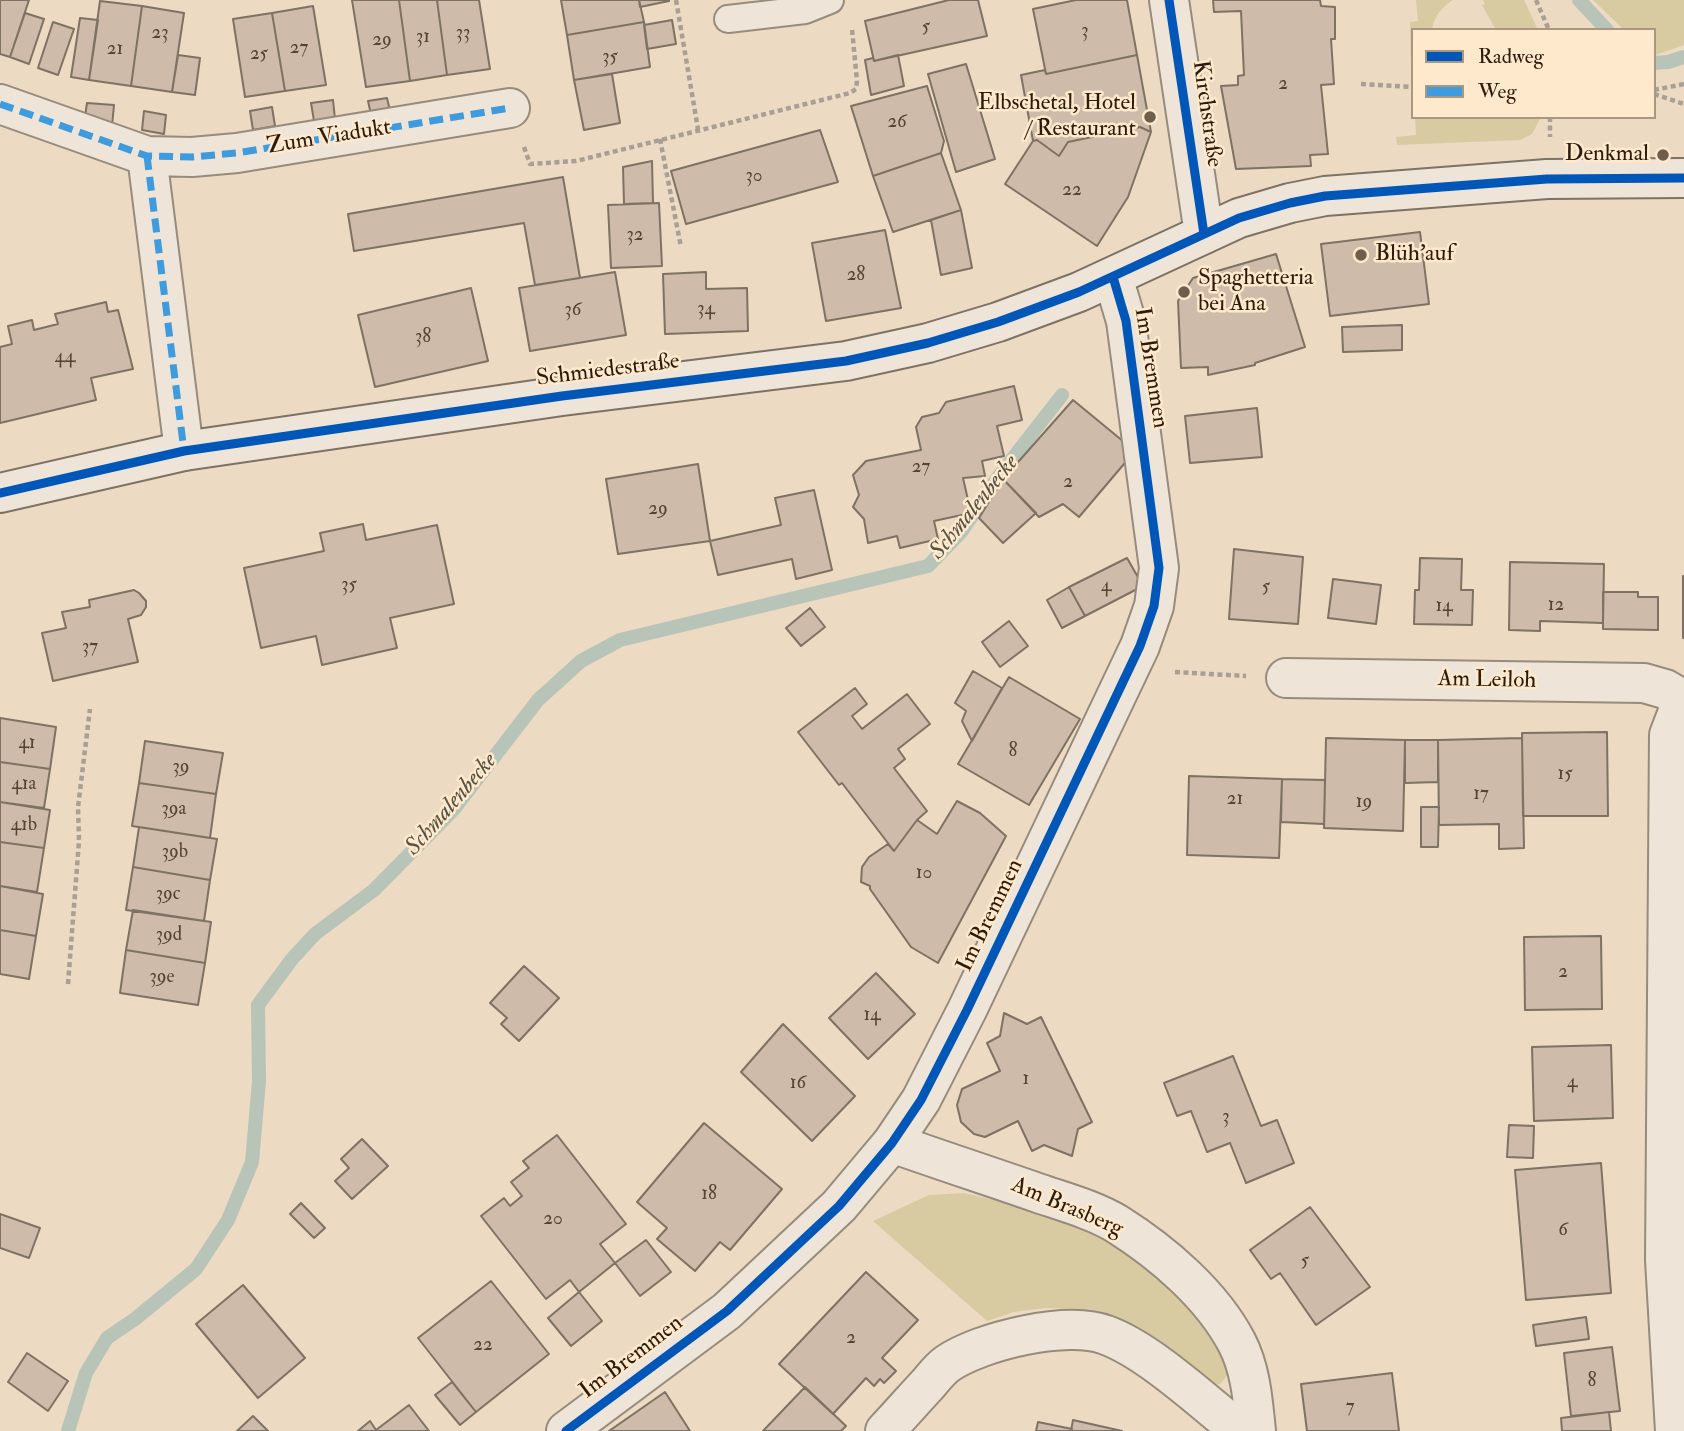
<!DOCTYPE html>
<meta charset="utf-8">
<style>
body{margin:0}
#map{position:relative;width:1684px;height:1431px;overflow:hidden;background:#ecdac2;font-family:"IM FELL Double Pica",serif}
canvas{display:block}
.legend{position:absolute;left:1411px;top:28px;width:245px;height:91px;box-sizing:border-box;background:#fee9cc;border:2px solid #aa977f;margin:0;padding:9px 12px;list-style:none;font-size:21px;color:#2c1b0c}
.legend li{display:flex;align-items:center;gap:14px;height:35px}
.legend b{width:35px;border:2px solid #aa977f}
</style>
<div id="map">
<canvas width="1684" height="1431"></canvas>
<ul class="legend">
<li><b style="height:9px;background:#0057b8"></b>Radweg</li>
<li><b style="height:9px;background:#3d9bde"></b>Weg</li>
</ul>
</div>
<script>
const ctx = document.querySelector('canvas').getContext('2d');
ctx.lineJoin = 'round';
function paint(path, color) { ctx.fillStyle = color; ctx.fill(path, 'evenodd'); }
function trace(path, color, width, dash) { ctx.strokeStyle = color; ctx.lineWidth = width; ctx.lineCap = dash ? 'butt' : 'round'; ctx.setLineDash(dash || []); ctx.stroke(path); }
function label(font, color, halo, rows, align = 'center') {
  ctx.font = font + ' "IM FELL Double Pica",serif'; ctx.lineWidth = 5; ctx.setLineDash([]); ctx.textBaseline = 'middle'; ctx.strokeStyle = halo; ctx.fillStyle = color; for (const [text, x, y, turn = 0] of rows) {
    ctx.save(); ctx.translate(x, y); ctx.rotate((+turn || 0) * Math.PI / 180); ctx.textAlign = isNaN(turn) ? turn : align; if (halo) ctx.strokeText(text, 0, 0); ctx.fillText(text, 0, 0); ctx.restore();
  }
}
paint(new Path2D(`
 M 1416,0 L 1453,0 C 1442,7 1434,16 1432,30 L 1413,30 L 1413,64 L 1411,65 L 1410,22 L 1418,21 Z
 M 1483,0 L 1524,0 L 1538,30 L 1496,30 L 1482,5 L 1485,4 Z
 M 1593,0 L 1684,0 L 1684,45 L 1655,55 L 1654,30 L 1624,30 Z
 M 1415,117 L 1541,117 L 1532,134 L 1520,140 L 1397,145 L 1396,137 L 1416,135 Z
 M 964,1193 C 999,1201 1034,1209 1067,1222 C 1119,1242 1224,1315 1227,1376 L 1220,1384 L 1209,1386 L 1096,1314 L 1073,1309 L 1045,1308 L 1014,1312 L 987,1321 L 873,1221 L 929,1195 Z`), '#d8cba2');
trace(new Path2D(`
 M 1579,0 L 1607,30
 M 1654,63 L 1668,62 L 1684,57
 M 68,1431 L 86,1373 L 107,1338 L 135,1319 L 196,1269 L 228,1220 L 252,1162 L 259,1081 L 258,1005 L 292,959 L 315,934 L 374,890 L 454,809 L 538,700 L 581,661 L 620,640 L 928,566 L 961,532 L 999,476 L 1062,395`), '#b8c4b8', 14);
const building = new Path2D(`
 M 0,0 L 29,0 L 10,57 L 0,54 Z
 M 352,0 L 399,0 L 410,81 L 366,87 Z
 M 399,0 L 437,0 L 447,75 L 410,81 Z
 M 437,0 L 479,0 L 490,69 L 447,75 Z
 M 561,0 L 639,0 L 644,22 L 567,35 Z
 M 639,0 L 669,0 L 669,1 L 640,7 Z
 M 949,0 L 978,0 L 987,36 L 874,61 L 865,21 Z
 M 1076,0 L 1127,0 L 1137,55 L 1046,74 L 1033,9 Z
 M 1213,0 L 1320,0 L 1321,6 L 1335,7 L 1335,39 L 1331,39 L 1334,84 L 1321,85 L 1328,154 L 1310,155 L 1311,166 L 1236,169 L 1221,86 L 1238,85 L 1238,76 L 1244,75 L 1241,11 L 1214,12 Z
 M 100,1 L 142,6 L 131,86 L 89,80 Z
 M 142,6 L 184,13 L 172,92 L 131,86 Z
 M 313,6 L 326,85 L 285,91 L 272,13 Z
 M 25,13 L 44,19 L 29,64 L 10,57 Z
 M 272,13 L 285,91 L 245,97 L 233,19 Z
 M 80,18 L 98,20 L 89,80 L 71,77 Z
 M 672,20 L 676,44 L 647,49 L 644,25 Z
 M 53,22 L 74,29 L 58,75 L 38,68 Z
 M 644,22 L 650,67 L 574,80 L 567,35 Z
 M 178,55 L 200,58 L 195,95 L 172,92 Z
 M 898,55 L 904,86 L 871,95 L 865,60 L 873,58 L 874,61 Z
 M 1137,55 L 1151,132 L 1140,127 L 1068,142 L 1059,156 L 1037,140 L 1033,141 L 1021,75 L 1045,70 L 1046,74 Z
 M 966,64 L 995,159 L 956,172 L 928,74 Z
 M 612,74 L 620,123 L 584,130 L 574,80 Z
 M 927,86 L 944,141 L 941,153 L 873,176 L 851,106 Z
 M 387,98 L 391,115 L 372,119 L 368,101 Z
 M 333,100 L 335,119 L 314,121 L 311,103 Z
 M 87,103 L 114,105 L 112,126 L 84,123 Z
 M 272,107 L 275,126 L 253,130 L 250,111 Z
 M 144,111 L 166,115 L 164,134 L 142,130 Z
 M 1140,127 L 1151,132 L 1128,197 L 1097,246 L 1005,184 L 1033,141 L 1037,140 L 1059,156 L 1068,142 Z
 M 820,130 L 838,182 L 686,224 L 671,171 Z
 M 941,153 L 961,210 L 893,232 L 873,176 Z
 M 652,161 L 653,203 L 624,204 L 623,167 Z
 M 563,177 L 580,278 L 535,285 L 524,223 L 354,251 L 348,214 Z
 M 659,203 L 662,266 L 611,268 L 608,205 Z
 M 961,210 L 972,268 L 941,275 L 931,220 Z
 M 885,230 L 901,308 L 826,321 L 812,243 Z
 M 1420,232 L 1429,304 L 1330,316 L 1321,244 Z
 M 1276,254 L 1305,347 L 1255,363 L 1255,365 L 1208,375 L 1208,367 L 1181,368 L 1178,301 L 1193,278 Z
 M 615,272 L 626,335 L 530,351 L 519,288 Z
 M 706,272 L 706,289 L 747,288 L 748,331 L 665,334 L 663,274 Z
 M 471,288 L 488,361 L 375,387 L 358,315 Z
 M 106,302 L 108,312 L 118,310 L 133,369 L 91,378 L 96,400 L 0,423 L 0,347 L 12,344 L 8,326 L 32,320 L 34,330 L 58,324 L 55,314 Z
 M 1402,325 L 1402,350 L 1343,352 L 1342,327 Z
 M 1014,386 L 1022,420 L 997,426 L 1004,456 L 982,461 L 985,476 L 963,478 L 971,513 L 934,521 L 938,539 L 900,548 L 897,536 L 868,543 L 864,519 L 853,507 L 859,495 L 853,475 L 866,461 L 921,450 L 916,427 L 922,417 L 939,413 L 946,402 Z
 M 1073,400 L 1135,451 L 1079,517 L 1063,504 L 1039,517 L 1003,479 Z
 M 1257,408 L 1262,457 L 1190,463 L 1185,416 Z
 M 698,464 L 710,541 L 618,554 L 606,479 Z
 M 1003,479 L 1036,513 L 1003,543 L 979,518 Z
 M 814,490 L 832,570 L 796,579 L 792,559 L 718,575 L 710,541 L 781,525 L 775,498 Z
 M 363,524 L 366,540 L 437,525 L 454,604 L 390,618 L 397,648 L 322,665 L 316,636 L 261,648 L 244,568 L 324,551 L 320,533 Z
 M 1234,549 L 1303,557 L 1298,624 L 1229,619 Z
 M 1127,558 L 1143,586 L 1085,616 L 1069,587 Z
 M 1420,558 L 1462,559 L 1461,590 L 1473,590 L 1472,625 L 1414,624 L 1415,590 L 1419,590 Z
 M 1510,562 L 1604,564 L 1603,623 L 1540,621 L 1540,631 L 1509,630 Z
 M 1683,576 L 1684,576 L 1684,638 L 1683,638 Z
 M 1333,579 L 1381,585 L 1376,624 L 1328,618 Z
 M 1069,587 L 1085,616 L 1062,628 L 1047,600 Z
 M 134,590 L 139,593 L 146,601 L 146,607 L 141,615 L 128,619 L 138,662 L 53,681 L 42,633 L 66,628 L 62,612 L 90,607 L 89,600 Z
 M 1603,592 L 1638,592 L 1638,597 L 1658,597 L 1658,630 L 1603,629 Z
 M 810,608 L 825,627 L 801,646 L 786,628 Z
 M 1009,621 L 1028,646 L 1000,667 L 982,642 Z
 M 973,671 L 1002,688 L 972,741 L 962,721 L 966,711 L 955,703 Z
 M 1009,677 L 1080,719 L 1029,805 L 958,764 Z
 M 855,688 L 867,704 L 852,716 L 862,729 L 907,694 L 930,724 L 898,749 L 905,759 L 894,768 L 927,811 L 917,820 L 894,851 L 842,783 L 839,785 L 798,732 Z
 M 0,718 L 56,727 L 50,769 L 0,762 Z
 M 1607,732 L 1608,816 L 1523,816 L 1522,733 Z
 M 1326,738 L 1405,740 L 1403,831 L 1324,828 Z
 M 1522,738 L 1524,848 L 1499,849 L 1499,824 L 1439,825 L 1438,740 Z
 M 1405,740 L 1438,740 L 1438,782 L 1405,783 Z
 M 145,741 L 223,753 L 216,794 L 139,783 Z
 M 0,762 L 50,769 L 44,808 L 0,802 Z
 M 1189,776 L 1282,779 L 1279,858 L 1187,855 Z
 M 1282,779 L 1325,780 L 1324,824 L 1281,822 Z
 M 139,783 L 216,794 L 210,838 L 132,826 Z
 M 957,801 L 980,813 L 1006,836 L 938,963 L 911,947 L 870,889 L 870,886 L 861,882 L 862,867 L 869,857 L 888,844 L 894,851 L 917,820 L 937,834 Z
 M 0,802 L 50,810 L 44,848 L 0,842 Z
 M 1421,807 L 1439,807 L 1438,847 L 1421,847 Z
 M 139,827 L 217,839 L 210,880 L 133,867 Z
 M 0,842 L 44,848 L 37,892 L 0,886 Z
 M 133,867 L 210,880 L 204,921 L 126,910 Z
 M 0,886 L 43,894 L 36,936 L 0,930 Z
 M 133,910 L 211,922 L 205,963 L 126,950 Z
 M 0,930 L 36,936 L 29,979 L 0,974 Z
 M 1601,936 L 1602,1009 L 1525,1010 L 1524,937 Z
 M 126,950 L 205,963 L 198,1005 L 120,993 Z
 M 524,966 L 559,998 L 519,1041 L 501,1024 L 507,1018 L 490,1003 Z
 M 876,973 L 915,1014 L 868,1059 L 829,1018 Z
 M 1004,1013 L 1027,1024 L 1041,1017 L 1092,1122 L 1078,1129 L 1072,1156 L 1044,1145 L 1032,1151 L 1018,1121 L 985,1137 L 974,1134 L 961,1122 L 957,1105 L 962,1089 L 1000,1071 L 987,1043 L 1000,1036 Z
 M 783,1024 L 855,1096 L 812,1141 L 741,1072 Z
 M 1611,1045 L 1613,1118 L 1534,1121 L 1532,1047 Z
 M 1233,1056 L 1261,1126 L 1277,1120 L 1294,1163 L 1246,1183 L 1230,1143 L 1207,1152 L 1191,1111 L 1177,1116 L 1164,1083 Z
 M 704,1123 L 782,1189 L 730,1250 L 720,1242 L 695,1271 L 657,1239 L 667,1228 L 637,1202 Z
 M 1509,1125 L 1534,1126 L 1533,1158 L 1507,1157 Z
 M 557,1135 L 626,1224 L 600,1244 L 615,1263 L 579,1292 L 570,1280 L 546,1299 L 481,1216 L 504,1198 L 510,1206 L 522,1196 L 511,1182 L 529,1168 L 523,1161 Z
 M 362,1139 L 388,1166 L 352,1199 L 335,1181 L 349,1168 L 341,1159 Z
 M 1601,1163 L 1611,1293 L 1526,1300 L 1515,1170 Z
 M 301,1203 L 325,1228 L 314,1238 L 290,1214 Z
 M 1310,1207 L 1370,1287 L 1316,1325 L 1280,1273 L 1271,1279 L 1250,1250 Z
 M 0,1214 L 40,1228 L 29,1258 L 0,1248 Z
 M 646,1240 L 671,1272 L 640,1296 L 615,1263 Z
 M 866,1272 L 918,1320 L 882,1358 L 896,1371 L 884,1383 L 880,1379 L 874,1386 L 866,1378 L 833,1414 L 779,1364 Z
 M 491,1281 L 549,1354 L 476,1412 L 418,1338 Z
 M 243,1285 L 305,1358 L 258,1398 L 196,1324 Z
 M 579,1292 L 602,1321 L 571,1346 L 548,1318 Z
 M 1586,1317 L 1589,1339 L 1536,1346 L 1533,1325 Z
 M 1612,1347 L 1620,1411 L 1571,1416 L 1564,1353 Z
 M 27,1353 L 68,1381 L 48,1411 L 8,1382 Z
 M 1392,1373 L 1399,1431 L 1307,1431 L 1301,1384 Z
 M 452,1382 L 476,1412 L 460,1425 L 435,1395 Z
 M 805,1387 L 846,1426 L 841,1431 L 763,1431 Z
 M 665,1392 L 690,1431 L 609,1431 Z
 M 409,1405 L 429,1431 L 358,1431 L 370,1421 L 376,1430 Z
 M 1609,1412 L 1611,1431 L 1562,1431 L 1561,1418 Z
 M 253,1416 L 268,1431 L 237,1431 Z
 M 1073,1420 L 1122,1431 L 1071,1431 Z
 M 1038,1422 L 1072,1429 L 1071,1431 L 1036,1431 Z`);
paint(building, '#cfbba9');
trace(building, '#7d7263', 2);
const lane = new Path2D(`
 M 728,19 L 805,10 L 830,0`);
const street = new Path2D(`
 M 1169,0 L 1204,234
 M 0,104 L 147,156 L 192,157 L 237,153 L 510,108
 M 147,156 L 184,451
 M 1286,678 L 1644,683 L 1665,689 L 1684,700
 M 892,1143 C 940,1160 989,1176 1038,1193 C 1064,1202 1094,1210 1117,1224 C 1163,1253 1212,1295 1237,1343 C 1251,1370 1253,1402 1256,1431
 M 566,1431 L 727,1311 L 839,1206 L 892,1143 L 921,1100 L 967,1010 L 1140,646 L 1154,606 L 1159,568 L 1126,321 L 1113,277
 M 885,1431 C 900,1415 914,1399 928,1384 C 934,1377 940,1369 947,1364 C 980,1341 1068,1320 1106,1335 C 1148,1350 1204,1402 1240,1431
 M 1675,1431 L 1665,1260 L 1669,735 L 1682,701`);
const secondary = new Path2D(`
 M 0,493 L 184,451 L 562,396 L 846,361 L 928,343 L 998,322 L 1079,292 L 1239,218 L 1290,203 L 1325,196 L 1547,179 L 1684,178`);
trace(lane, '#978b7c', 30);
trace(street, '#978b7c', 42);
trace(secondary, '#7d7263', 42);
trace(new Path2D(`
 M 676,0 L 698,129
 M 1536,0 L 1549,30
 M 1361,84 L 1413,87
 M 1654,90 L 1684,84
 M 1654,94 L 1684,104
 M 1550,117 L 1550,137
 M 660,139 L 681,247
 M 524,147 L 530,164 L 576,161 L 850,93 L 856,89 L 857,81 L 852,29
 M 1175,672 L 1246,676
 M 68,984 L 79,841 L 78,807 L 90,709`), '#a89f95', 4.5, [5, 3.5]);
trace(lane, '#eee4d8', 26);
trace(street, '#eee4d8', 38);
trace(secondary, '#eee4d8', 38);
trace(new Path2D(`
 M 0,104 L 147,156 L 192,157 L 237,153 L 510,108
 M 147,156 L 184,451`), '#3d9bde', 7, [14, 7]);
trace(new Path2D(`
 M 1169,0 L 1204,234
 M 0,493 L 184,451 L 562,396 L 846,361 L 928,343 L 998,322 L 1079,292 L 1239,218 L 1290,203 L 1325,196 L 1547,179 L 1684,178
 M 566,1431 L 727,1311 L 839,1206 L 892,1143 L 921,1100 L 967,1010 L 1140,646 L 1154,606 L 1159,568 L 1126,321 L 1113,277`), '#0057b8', 9);
for (const [x, y, r, color] of [
 [1150,117,7,"#6f5e4c"],
 [1663,155,7,"#6f5e4c"],
 [1361,255,7,"#6f5e4c"],
 [1184,292,7,"#6f5e4c"]
]) { const dot = new Path2D(); dot.arc(x, y, r, 0, 2 * Math.PI); ctx.fillStyle = color; ctx.fill(dot); trace(dot, '#fee9cc', 2.5); }
label('19px', '#554333', null, [
 ["5",926,28],
 ["3",1085,32],
 ["23",160,34],
 ["33",463,34],
 ["31",423,38],
 ["29",382,41],
 ["27",299,49],
 ["21",115,50],
 ["25",259,55],
 ["35",610,58],
 ["2",1283,85],
 ["26",897,123],
 ["30",754,177],
 ["22",1072,191],
 ["32",635,236],
 ["28",856,276],
 ["34",706,310],
 ["36",573,311],
 ["38",423,338],
 ["44",65,358],
 ["27",921,468],
 ["2",1068,483],
 ["29",658,510],
 ["35",349,586],
 ["4",1106,587],
 ["5",1266,588],
 ["12",1556,606],
 ["14",1444,607],
 ["37",90,648],
 ["41",27,744],
 ["8",1013,752],
 ["39",181,768],
 ["15",1565,775],
 ["41a",24,785],
 ["17",1481,795],
 ["21",1235,800],
 ["19",1364,803],
 ["39a",174,810],
 ["41b",24,826],
 ["39b",175,853],
 ["10",924,874],
 ["39c",168,895],
 ["39d",169,936],
 ["2",1563,973],
 ["39e",162,978],
 ["14",872,1016],
 ["1",1026,1080],
 ["4",1572,1083],
 ["16",798,1084],
 ["3",1226,1118],
 ["18",709,1195],
 ["20",553,1220],
 ["6",1563,1231],
 ["5",1305,1262],
 ["2",851,1339],
 ["22",483,1346],
 ["8",1592,1382],
 ["7",1350,1408]
]);
label('23px', '#2c1b0c', '#fee9cc', [
 ["Elbschetal, Hotel",1136,104],
 ["/ Restaurant",1136,130],
 ["Denkmal",1649,155],
 ["Blüh'auf",1375,255,"left"],
 ["Spaghetteria",1198,279,"left"],
 ["bei Ana",1198,305,"left"]
], 'right');
label('23px', '#2c1b0c', '#fee9cc', [
 ["Kirchstraße",1206,114,82],
 ["Zum Viadukt",329,138,-9],
 ["Im Bremmen",1150,368,81],
 ["Schmiedestraße",608,371,-7],
 ["Am Leiloh",1487,681,1],
 ["Im Bremmen",991,916,-64],
 ["Am Brasberg",1067,1208,23],
 ["Im Bremmen",632,1358,-37]
]);
label('italic 24px', '#555346', '#fee9cc', [
 ["Schmalenbecke",975,508,-51],
 ["Schmalenbecke",452,805,-49]
]);
</script>
